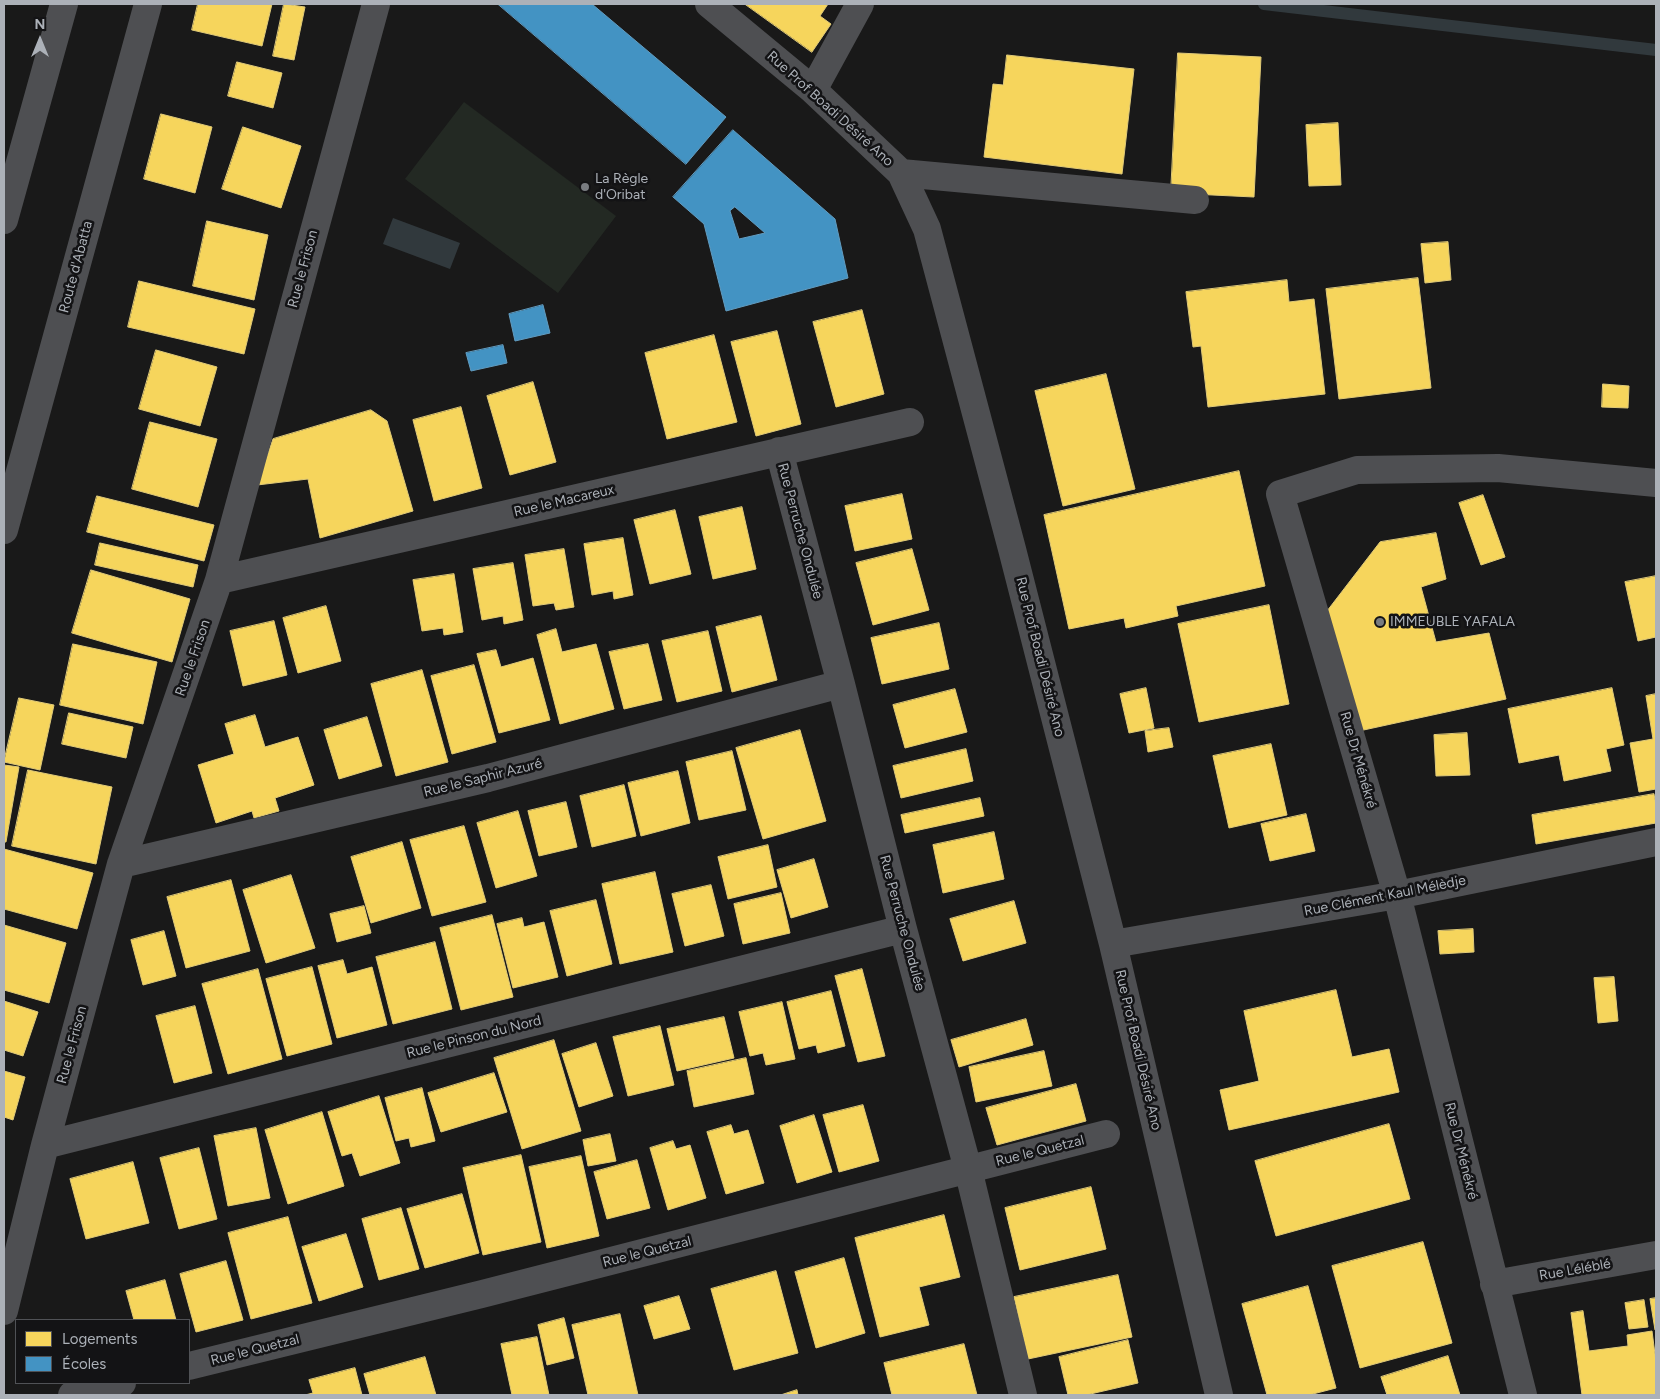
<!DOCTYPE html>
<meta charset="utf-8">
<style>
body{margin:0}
#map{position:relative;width:1660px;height:1399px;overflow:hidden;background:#191919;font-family:Figtree,sans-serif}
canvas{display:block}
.frame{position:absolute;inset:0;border:5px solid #acb1b8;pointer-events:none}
.legend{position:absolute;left:15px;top:1319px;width:175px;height:65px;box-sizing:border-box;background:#131315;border:1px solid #505256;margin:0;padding:6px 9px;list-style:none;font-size:15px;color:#acb1b8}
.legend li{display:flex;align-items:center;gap:10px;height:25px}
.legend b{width:25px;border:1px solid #505256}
.north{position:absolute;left:15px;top:15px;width:50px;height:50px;-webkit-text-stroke:4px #131315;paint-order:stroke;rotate:0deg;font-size:14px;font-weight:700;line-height:20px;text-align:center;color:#acb1b8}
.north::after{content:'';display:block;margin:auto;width:18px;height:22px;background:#acb1b8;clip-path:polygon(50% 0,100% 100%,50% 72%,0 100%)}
</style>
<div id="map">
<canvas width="1660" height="1399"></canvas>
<div class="frame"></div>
<ul class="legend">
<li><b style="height:14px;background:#f6d55c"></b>Logements</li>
<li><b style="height:14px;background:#4393c3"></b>Écoles</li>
</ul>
<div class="north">N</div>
</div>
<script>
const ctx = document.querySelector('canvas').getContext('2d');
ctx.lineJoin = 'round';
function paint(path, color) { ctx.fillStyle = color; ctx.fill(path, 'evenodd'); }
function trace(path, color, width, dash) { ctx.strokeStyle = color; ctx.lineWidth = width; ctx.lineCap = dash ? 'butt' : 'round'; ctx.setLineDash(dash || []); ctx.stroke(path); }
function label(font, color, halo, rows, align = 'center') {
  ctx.font = font + ' Figtree,sans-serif'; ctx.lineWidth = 5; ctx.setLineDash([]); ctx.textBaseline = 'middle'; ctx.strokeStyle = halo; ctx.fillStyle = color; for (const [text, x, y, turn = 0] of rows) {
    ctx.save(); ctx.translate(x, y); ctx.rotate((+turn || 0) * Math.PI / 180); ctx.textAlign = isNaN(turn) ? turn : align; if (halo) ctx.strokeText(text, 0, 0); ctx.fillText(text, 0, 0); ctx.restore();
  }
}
paint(new Path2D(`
 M 464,102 L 616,216 L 558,293 L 405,179 Z`), '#232923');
paint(new Path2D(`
 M 393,218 L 460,243 L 450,269 L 383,244 Z`), '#31393d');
const homes = new Path2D(`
 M 198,4 L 272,4 L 262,46 L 192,30 Z
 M 284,4 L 305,7 L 294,60 L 273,56 Z
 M 745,4 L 828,4 L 820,16 L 831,24 L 812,52 Z
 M 1178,53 L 1261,57 L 1254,197 L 1171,193 Z
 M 1007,55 L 1134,69 L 1122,174 L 984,157 L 993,84 L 1003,85 Z
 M 237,62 L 282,73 L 273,108 L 228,96 Z
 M 161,114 L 212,127 L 195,193 L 144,179 Z
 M 1338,123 L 1341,185 L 1309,186 L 1306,125 Z
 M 243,127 L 301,146 L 281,208 L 222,189 Z
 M 207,221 L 268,235 L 254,300 L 193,286 Z
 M 1448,242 L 1451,280 L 1425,283 L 1421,244 Z
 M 1418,278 L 1431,388 L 1339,399 L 1326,289 Z
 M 1287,280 L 1289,302 L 1314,299 L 1325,394 L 1208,407 L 1201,346 L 1193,347 L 1186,292 Z
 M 139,281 L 255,309 L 244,354 L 128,327 Z
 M 862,310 L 884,394 L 836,407 L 813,322 Z
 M 777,331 L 801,424 L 756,436 L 731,342 Z
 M 714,335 L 737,422 L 667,439 L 645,353 Z
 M 156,350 L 217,367 L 200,426 L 139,409 Z
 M 1106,374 L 1135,489 L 1063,506 L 1035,391 Z
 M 533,382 L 556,462 L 510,475 L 487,396 Z
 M 1603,384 L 1629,386 L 1628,408 L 1602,407 Z
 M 461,407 L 482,488 L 434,501 L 413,420 Z
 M 371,410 L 387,421 L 413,511 L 320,538 L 308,479 L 257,485 L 273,439 Z
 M 150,422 L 217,439 L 198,507 L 132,489 Z
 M 1239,471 L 1265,586 L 1176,606 L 1178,616 L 1126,628 L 1124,618 L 1069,629 L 1044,515 Z
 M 902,494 L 912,539 L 855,551 L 845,506 Z
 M 1483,495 L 1505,557 L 1481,565 L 1459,503 Z
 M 97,496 L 214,525 L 204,561 L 87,532 Z
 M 742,507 L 756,569 L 713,579 L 699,517 Z
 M 675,510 L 691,574 L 650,584 L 634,520 Z
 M 1436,533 L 1446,579 L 1421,587 L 1436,642 L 1489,633 L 1506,699 L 1359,731 L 1327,611 L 1380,542 Z
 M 623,538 L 633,595 L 614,599 L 613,591 L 592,595 L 584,544 Z
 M 100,543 L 198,565 L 193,587 L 95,565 Z
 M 564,549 L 574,607 L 556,610 L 554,603 L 533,606 L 525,555 Z
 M 912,549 L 929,610 L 873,625 L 856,563 Z
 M 513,563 L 523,620 L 504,624 L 503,616 L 482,620 L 473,569 Z
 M 91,570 L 190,599 L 172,662 L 72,633 Z
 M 454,574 L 463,632 L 444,635 L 443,628 L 422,631 L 413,580 Z
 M 1656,576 L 1656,637 L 1638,641 L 1625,582 Z
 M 1269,605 L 1289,704 L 1199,722 L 1178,624 Z
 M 326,606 L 341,661 L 298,673 L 283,618 Z
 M 761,616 L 777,680 L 732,692 L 716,627 Z
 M 274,621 L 287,675 L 243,686 L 230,631 Z
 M 939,623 L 949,669 L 882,684 L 871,638 Z
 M 556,629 L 562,652 L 596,644 L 614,709 L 560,724 L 537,635 Z
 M 708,631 L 722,691 L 677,702 L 662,641 Z
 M 73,644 L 157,662 L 143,724 L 60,705 Z
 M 648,644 L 662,700 L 624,709 L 609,652 Z
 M 496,650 L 501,667 L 533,658 L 550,720 L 499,733 L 477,654 Z
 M 474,665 L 496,742 L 452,754 L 431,676 Z
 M 422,670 L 448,762 L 396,776 L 371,684 Z
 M 1146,688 L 1154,728 L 1129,733 L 1120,694 Z
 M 1612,688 L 1624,745 L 1606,749 L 1611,771 L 1564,781 L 1559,755 L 1519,763 L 1508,709 Z
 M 955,689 L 967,732 L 905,748 L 893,705 Z
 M 1656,694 L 1656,789 L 1639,792 L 1630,743 L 1653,739 L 1646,696 Z
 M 19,698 L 54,705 L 40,770 L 4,762 Z
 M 69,713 L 133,727 L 126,758 L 62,744 Z
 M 255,715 L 265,747 L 298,737 L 314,785 L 275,798 L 279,811 L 254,818 L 252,811 L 216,823 L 198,765 L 234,754 L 225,724 Z
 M 367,717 L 382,766 L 339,779 L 324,730 Z
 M 1169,728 L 1173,747 L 1148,752 L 1145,731 Z
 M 800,730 L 826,821 L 763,839 L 736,748 Z
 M 1467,733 L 1470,775 L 1436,776 L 1434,735 Z
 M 1271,744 L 1287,815 L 1229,828 L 1213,756 Z
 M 966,749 L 973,781 L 901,798 L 893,766 Z
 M 732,751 L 746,810 L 699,820 L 686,762 Z
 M 4,765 L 19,767 L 6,842 L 4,842 Z
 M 28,770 L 112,787 L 96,864 L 12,846 Z
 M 678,771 L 690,823 L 641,836 L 628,783 Z
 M 624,785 L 636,836 L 592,847 L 580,796 Z
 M 1654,794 L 1656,806 L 1656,823 L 1536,844 L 1532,815 Z
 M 980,798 L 984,816 L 905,833 L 901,815 Z
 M 566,802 L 577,847 L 539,856 L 528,811 Z
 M 518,811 L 537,876 L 496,888 L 477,823 Z
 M 1306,814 L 1315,851 L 1270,861 L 1261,824 Z
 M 464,826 L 486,902 L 432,916 L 410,840 Z
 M 994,832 L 1004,879 L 943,893 L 933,845 Z
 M 402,842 L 421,908 L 371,923 L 351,857 Z
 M 768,845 L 777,887 L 728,899 L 718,857 Z
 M 4,849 L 93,873 L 77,929 L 4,909 Z
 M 814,859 L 828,907 L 791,918 L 777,870 Z
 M 655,872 L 673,952 L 620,964 L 602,884 Z
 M 291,875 L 315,948 L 266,963 L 243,890 Z
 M 231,880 L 250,951 L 186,968 L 167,897 Z
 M 711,885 L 724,936 L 685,946 L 672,894 Z
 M 781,893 L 790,933 L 743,944 L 734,904 Z
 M 596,900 L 612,964 L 567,976 L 550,911 Z
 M 1014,901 L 1026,943 L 963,961 L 950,919 Z
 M 364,906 L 371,933 L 337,942 L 330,914 Z
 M 492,915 L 513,997 L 461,1010 L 440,928 Z
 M 522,918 L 524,927 L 544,922 L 558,977 L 513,988 L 497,924 Z
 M 4,925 L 66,943 L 49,1003 L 4,990 Z
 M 1473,929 L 1474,952 L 1440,954 L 1438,931 Z
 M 164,931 L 176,976 L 143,985 L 131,940 Z
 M 435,942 L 452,1009 L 393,1024 L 376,957 Z
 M 343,960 L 347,974 L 372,967 L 387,1025 L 337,1038 L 318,966 Z
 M 312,967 L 332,1044 L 287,1056 L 266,979 Z
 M 258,969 L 282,1059 L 228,1074 L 202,984 Z
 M 862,969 L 885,1056 L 858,1062 L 835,976 Z
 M 1614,977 L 1618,1021 L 1598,1023 L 1594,978 Z
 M 1336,990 L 1352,1057 L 1389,1049 L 1399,1092 L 1229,1130 L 1220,1090 L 1259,1081 L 1244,1011 Z
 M 831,991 L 845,1046 L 818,1053 L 816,1045 L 799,1049 L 787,1002 Z
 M 4,1001 L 38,1012 L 23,1056 L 4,1050 Z
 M 782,1002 L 795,1059 L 766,1065 L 763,1053 L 750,1056 L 739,1012 Z
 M 195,1006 L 212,1073 L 174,1083 L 156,1016 Z
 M 724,1017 L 734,1058 L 677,1071 L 667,1029 Z
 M 1026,1019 L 1033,1045 L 959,1067 L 951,1040 Z
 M 660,1026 L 674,1085 L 628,1096 L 613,1037 Z
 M 554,1040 L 581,1131 L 522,1149 L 494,1058 Z
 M 596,1043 L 613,1096 L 579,1107 L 562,1054 Z
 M 1044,1051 L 1052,1086 L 976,1102 L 969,1067 Z
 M 746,1058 L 754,1094 L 694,1107 L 687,1071 Z
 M 4,1071 L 25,1077 L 13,1120 L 4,1117 Z
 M 494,1073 L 507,1112 L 441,1132 L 428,1093 Z
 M 1076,1084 L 1086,1121 L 997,1145 L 986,1108 Z
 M 422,1088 L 435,1141 L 411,1147 L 409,1138 L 396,1141 L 385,1098 Z
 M 379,1096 L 400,1163 L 360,1176 L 352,1153 L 342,1156 L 328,1112 Z
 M 863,1105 L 879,1161 L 839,1172 L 823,1115 Z
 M 322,1112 L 344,1186 L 288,1204 L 265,1130 Z
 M 814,1115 L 832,1172 L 797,1183 L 780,1126 Z
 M 1389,1124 L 1410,1199 L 1276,1236 L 1255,1161 Z
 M 731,1125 L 734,1134 L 748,1130 L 764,1183 L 726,1194 L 707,1132 Z
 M 256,1128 L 270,1198 L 228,1206 L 214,1136 Z
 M 610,1134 L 616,1161 L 588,1166 L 583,1140 Z
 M 673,1141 L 676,1149 L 690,1145 L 706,1198 L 668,1210 L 650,1148 Z
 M 199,1148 L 217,1219 L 179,1229 L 160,1158 Z
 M 521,1155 L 541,1242 L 483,1255 L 463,1168 Z
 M 581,1156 L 599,1236 L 547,1248 L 529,1167 Z
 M 637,1160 L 650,1208 L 607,1219 L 594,1172 Z
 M 133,1162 L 149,1223 L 86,1239 L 70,1179 Z
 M 1091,1187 L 1106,1249 L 1020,1270 L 1005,1208 Z
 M 462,1194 L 479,1253 L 425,1268 L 407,1209 Z
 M 401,1208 L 419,1269 L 379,1280 L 362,1219 Z
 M 944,1215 L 960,1277 L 919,1287 L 929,1325 L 880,1337 L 855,1238 Z
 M 288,1217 L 312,1303 L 251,1319 L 228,1233 Z
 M 346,1234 L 363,1287 L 319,1301 L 302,1247 Z
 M 1423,1242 L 1452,1343 L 1360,1368 L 1332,1266 Z
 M 844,1258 L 865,1333 L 816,1348 L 795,1272 Z
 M 226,1261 L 243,1320 L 196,1332 L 180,1274 Z
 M 776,1271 L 798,1353 L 734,1370 L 711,1289 Z
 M 1118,1275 L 1132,1337 L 1028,1359 L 1014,1297 Z
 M 165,1280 L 176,1320 L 134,1320 L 126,1291 Z
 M 1308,1286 L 1336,1388 L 1309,1395 L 1267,1395 L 1242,1304 Z
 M 679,1296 L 690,1329 L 654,1339 L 644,1306 Z
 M 1656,1298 L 1656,1330 L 1655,1330 L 1650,1299 Z
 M 1644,1300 L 1648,1327 L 1629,1329 L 1625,1303 Z
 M 1583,1311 L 1589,1351 L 1628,1346 L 1627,1335 L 1652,1331 L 1656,1362 L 1656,1395 L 1582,1395 L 1571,1313 Z
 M 620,1314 L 638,1395 L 588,1395 L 572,1325 Z
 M 564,1318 L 574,1358 L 547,1365 L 538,1325 Z
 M 537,1337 L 549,1395 L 512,1395 L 501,1344 Z
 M 1128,1340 L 1138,1383 L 1086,1395 L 1068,1395 L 1059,1357 Z
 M 964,1344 L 977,1395 L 892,1395 L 884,1363 Z
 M 1448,1356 L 1460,1395 L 1387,1395 L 1381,1377 Z
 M 425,1357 L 436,1395 L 370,1395 L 364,1374 Z
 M 355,1368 L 362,1395 L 305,1395 L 313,1393 L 309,1380 Z
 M 797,1390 L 798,1395 L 781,1395 Z`);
paint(homes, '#f6d55c');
trace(homes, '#e0ca78', 1);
const schools = new Path2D(`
 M 498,4 L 592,4 L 726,117 L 686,164 Z
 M 733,130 L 835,219 L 848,278 L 726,311 L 704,224 L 673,197 ZM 735,207 L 765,233 L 739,239 L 730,211 Z
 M 543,305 L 550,333 L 515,341 L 509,314 Z
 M 503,345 L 507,363 L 471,371 L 466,353 Z`);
paint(schools, '#4393c3');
trace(schools, '#629cc0', 1);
trace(new Path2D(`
 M 1264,4 L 1656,50`), '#31393d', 12);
trace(new Path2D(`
 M 709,4 L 813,90 L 901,173 L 927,229 L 1012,549 L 1113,944 L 1219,1395
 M 813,90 L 860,4
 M 901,173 L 1195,200
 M 779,451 L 841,684 L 903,929 L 968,1169 L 1023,1395
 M 219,580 L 910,422
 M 121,864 L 488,778 L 841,684
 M 1113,944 L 1397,895 L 1656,842
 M 45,1145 L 903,929
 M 1494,1284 L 1656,1255
 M 4,1311 L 45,1145 L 121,864 L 219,580 L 376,4
 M 189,1366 L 482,1294 L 1106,1134
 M 72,1395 L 122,1383
 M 1523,1395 L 1397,895 L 1280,494 L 1357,470 L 1498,468 L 1656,483`), '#4e4f52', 28);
trace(new Path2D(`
 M 4,220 L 64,4
 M 4,530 L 148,4`), '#4e4f52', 28);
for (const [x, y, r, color] of [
 [585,187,5,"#797c80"],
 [1380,622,5,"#797c80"]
]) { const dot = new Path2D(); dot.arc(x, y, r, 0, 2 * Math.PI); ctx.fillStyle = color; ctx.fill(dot); trace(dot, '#131315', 2); }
label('14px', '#acb1b8', '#131315', [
 ["Rue Prof Boadi Désiré Ano",830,109,42],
 ["Route d'Abatta",76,267,-75],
 ["Rue le Frison",303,269,-75],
 ["Rue le Macareux",564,501,-13],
 ["Rue Perruche Ondulée",800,531,75],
 ["Rue Prof Boadi Désiré Ano",1040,657,76],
 ["Rue le Frison",193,658,-71],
 ["Rue Dr Ménékré",1358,760,74],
 ["Rue le Saphir Azuré",483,778,-14],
 ["Rue Clément Kaul Mélèdje",1385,896,-11],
 ["Rue Perruche Ondulée",902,923,75],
 ["Rue le Pinson du Nord",474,1037,-14],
 ["Rue le Frison",72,1045,-75],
 ["Rue Prof Boadi Désiré Ano",1138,1050,77],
 ["Rue le Quetzal",1040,1151,-14],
 ["Rue Dr Ménékré",1461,1151,76],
 ["Rue le Quetzal",647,1252,-14],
 ["Rue Léléblé",1575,1270,-10],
 ["Rue le Quetzal",255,1350,-14]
]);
label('14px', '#acb1b8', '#131315', [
 ["La Règle",595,179],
 ["d'Oribat",595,195],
 ["IMMEUBLE YAFALA",1390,622]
], 'left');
</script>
